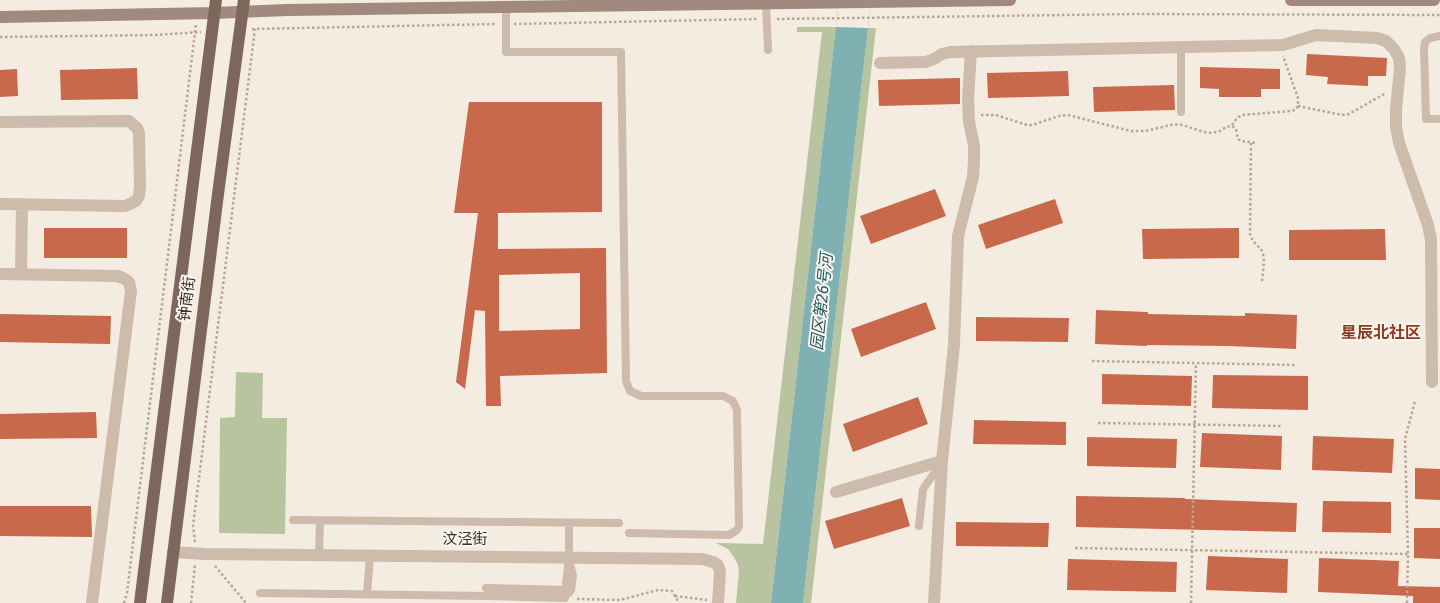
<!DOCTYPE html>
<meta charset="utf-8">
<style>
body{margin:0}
canvas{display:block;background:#f4ebe1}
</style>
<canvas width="1440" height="603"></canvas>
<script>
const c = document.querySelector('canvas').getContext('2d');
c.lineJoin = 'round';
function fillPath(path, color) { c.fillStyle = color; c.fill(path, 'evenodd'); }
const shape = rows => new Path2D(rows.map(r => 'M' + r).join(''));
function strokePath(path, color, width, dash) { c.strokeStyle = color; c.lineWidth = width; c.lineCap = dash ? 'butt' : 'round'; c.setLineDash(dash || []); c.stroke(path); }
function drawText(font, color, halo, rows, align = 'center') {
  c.font = font + ' Roboto,"Noto Sans SC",sans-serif'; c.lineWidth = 4; c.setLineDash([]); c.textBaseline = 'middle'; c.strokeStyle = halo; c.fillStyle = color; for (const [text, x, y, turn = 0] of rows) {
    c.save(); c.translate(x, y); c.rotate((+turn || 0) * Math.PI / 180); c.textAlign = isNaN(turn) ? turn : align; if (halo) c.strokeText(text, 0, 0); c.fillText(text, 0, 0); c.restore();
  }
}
fillPath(shape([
 [797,27,836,27,771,603,736,603,739,573,738,565,734,557,728,549,716,543,763,544,822,32,797,32],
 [868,28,876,28,811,603,803,603],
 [236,372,263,373,262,418,287,418,285,534,219,533,220,418,235,417]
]), '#b8c4a0');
fillPath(shape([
 [839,0,871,0,868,28,803,603,771,603]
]), '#7fb0b2');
fillPath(shape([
 [839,0,871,0,868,28,836,27]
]), '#f4ebe1');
fillPath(shape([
 [1307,54,1387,58,1386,76,1368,76,1368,86,1327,84,1328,77,1306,75],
 [1200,67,1280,69,1280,89,1261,89,1261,97,1219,97,1219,89,1200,88],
 [137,68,138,99,61,100,60,70],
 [17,69,18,96,0,97,0,70],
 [1068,71,1069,96,988,98,987,73],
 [960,78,960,104,879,106,878,80],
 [1174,85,1175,110,1094,112,1093,87],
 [469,102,602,102,602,212,498,213,498,249,606,248,607,373,500,376,501,406,486,406,485,311,475,310,465,389,456,382,478,213,454,213],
 [580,273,580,329,499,331,499,275],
 [935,189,946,216,871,244,860,216],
 [1055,199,1063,223,986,249,978,225],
 [44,228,127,228,127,258,44,258],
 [1239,228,1239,258,1143,259,1142,229],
 [1385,229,1386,260,1289,260,1289,230],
 [926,302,936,329,861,357,851,329],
 [1096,310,1148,312,1148,314,1245,316,1245,313,1297,315,1296,349,1228,346,1147,345,1147,346,1095,344],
 [0,314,111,316,110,344,0,342],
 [976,317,1069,318,1068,342,976,341],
 [1102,374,1192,376,1191,406,1102,404],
 [1213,375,1308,376,1308,410,1212,408],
 [918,397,928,424,853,452,843,424],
 [96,412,97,438,0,439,0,414],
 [974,420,1066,422,1066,445,973,444],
 [1202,433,1282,436,1281,470,1200,467],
 [1313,436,1394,439,1392,473,1312,470],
 [1087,437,1177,439,1176,468,1087,466],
 [1415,468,1440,469,1440,500,1415,499],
 [1076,496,1185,498,1185,499,1297,503,1296,532,1076,527],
 [902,498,910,526,834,549,825,521],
 [1323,501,1391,502,1391,533,1322,532],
 [0,506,91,506,92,537,0,536],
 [956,522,1049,523,1048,547,956,546],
 [1414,528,1440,528,1440,559,1414,558],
 [1208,556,1288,559,1287,593,1206,590],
 [1319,558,1399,561,1398,586,1440,587,1440,603,1413,603,1413,596,1318,592],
 [1068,559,1177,562,1176,592,1067,590]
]), '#c8694b');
strokePath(shape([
 [777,19,1136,14,1440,15],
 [514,24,759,19],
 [252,29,496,24],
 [0,37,155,35,201,32],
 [1298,106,1342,115,1349,114,1386,93],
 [981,115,996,115,1027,125,1032,125,1059,116,1068,115,1131,131,1145,131,1171,125,1179,124,1204,132,1212,133,1220,131,1226,127,1232,126,1236,129,1238,139,1241,141,1257,143],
 [1232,125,1237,118,1242,115,1291,111,1295,110,1298,106,1298,98,1283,56],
 [1251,143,1250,234,1253,241,1261,249,1263,254,1264,261,1262,282],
 [1092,361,1297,365],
 [1098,423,1282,426],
 [195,542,193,526,255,29],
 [1075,548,1408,554],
 [215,566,246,603],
 [675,596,707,600],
 [577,599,620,600,658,590,672,591,679,603],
 [124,603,127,593,196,24],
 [191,603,195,565],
 [1191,603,1196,363],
 [1407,603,1408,554,1405,439,1415,401]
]), '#b9a596', 2.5, [2.5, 2.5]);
strokePath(shape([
 [766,3,768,50],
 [506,7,506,52,621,52,626,381,630,391,641,396,723,396,733,401,737,410,739,526,737,530,729,535,629,533],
 [1440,36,1430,38,1425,42,1424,49,1426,119,1440,119],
 [1181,112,1181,46],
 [293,520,619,523],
 [919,526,923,489,940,465],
 [319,555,320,521],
 [486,588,571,590],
 [260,593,487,596,565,598],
 [569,593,571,590,573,576,569,560],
 [367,594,370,556],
 [565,594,569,557,569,523]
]), '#cdbbac', 8);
strokePath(shape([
 [880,63,926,62,934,59,942,54,950,52,1283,45,1316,35,1377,38,1386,41,1394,49,1399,58,1400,68,1396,109,1396,127,1399,143,1428,225,1431,240,1432,382],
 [0,122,129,121,137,128,139,133,140,187,139,196,136,201,130,204,125,206,0,204],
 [0,274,117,276,123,278,129,282,131,291,92,603],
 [21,274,22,204],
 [836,492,942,461],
 [934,603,942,461,954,345,958,236,973,177,974,160,974,146,969,121,968,99,971,51]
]), '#cdbbac', 12);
strokePath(shape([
 [173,552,206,554,702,559,713,562,718,565,720,572,718,603]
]), '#cdbbac', 12);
strokePath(shape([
 [1291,0,1434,0],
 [0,17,214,13,287,10,1010,0]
]), '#a18a7d', 12);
strokePath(shape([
 [140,603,216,0],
 [167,603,218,194,244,0]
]), '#7d675c', 12);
drawText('15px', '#3b302b', '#fbf5ee', [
 ["钟南街",188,299,-83],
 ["汶泾街",465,540]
]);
drawText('italic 16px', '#1f5a5e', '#fbf5ee', [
 ["园区第26号河",823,302,-84]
]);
drawText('bold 16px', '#8c3b22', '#fbf5ee', [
 ["星辰北社区",1381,334]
]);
</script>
